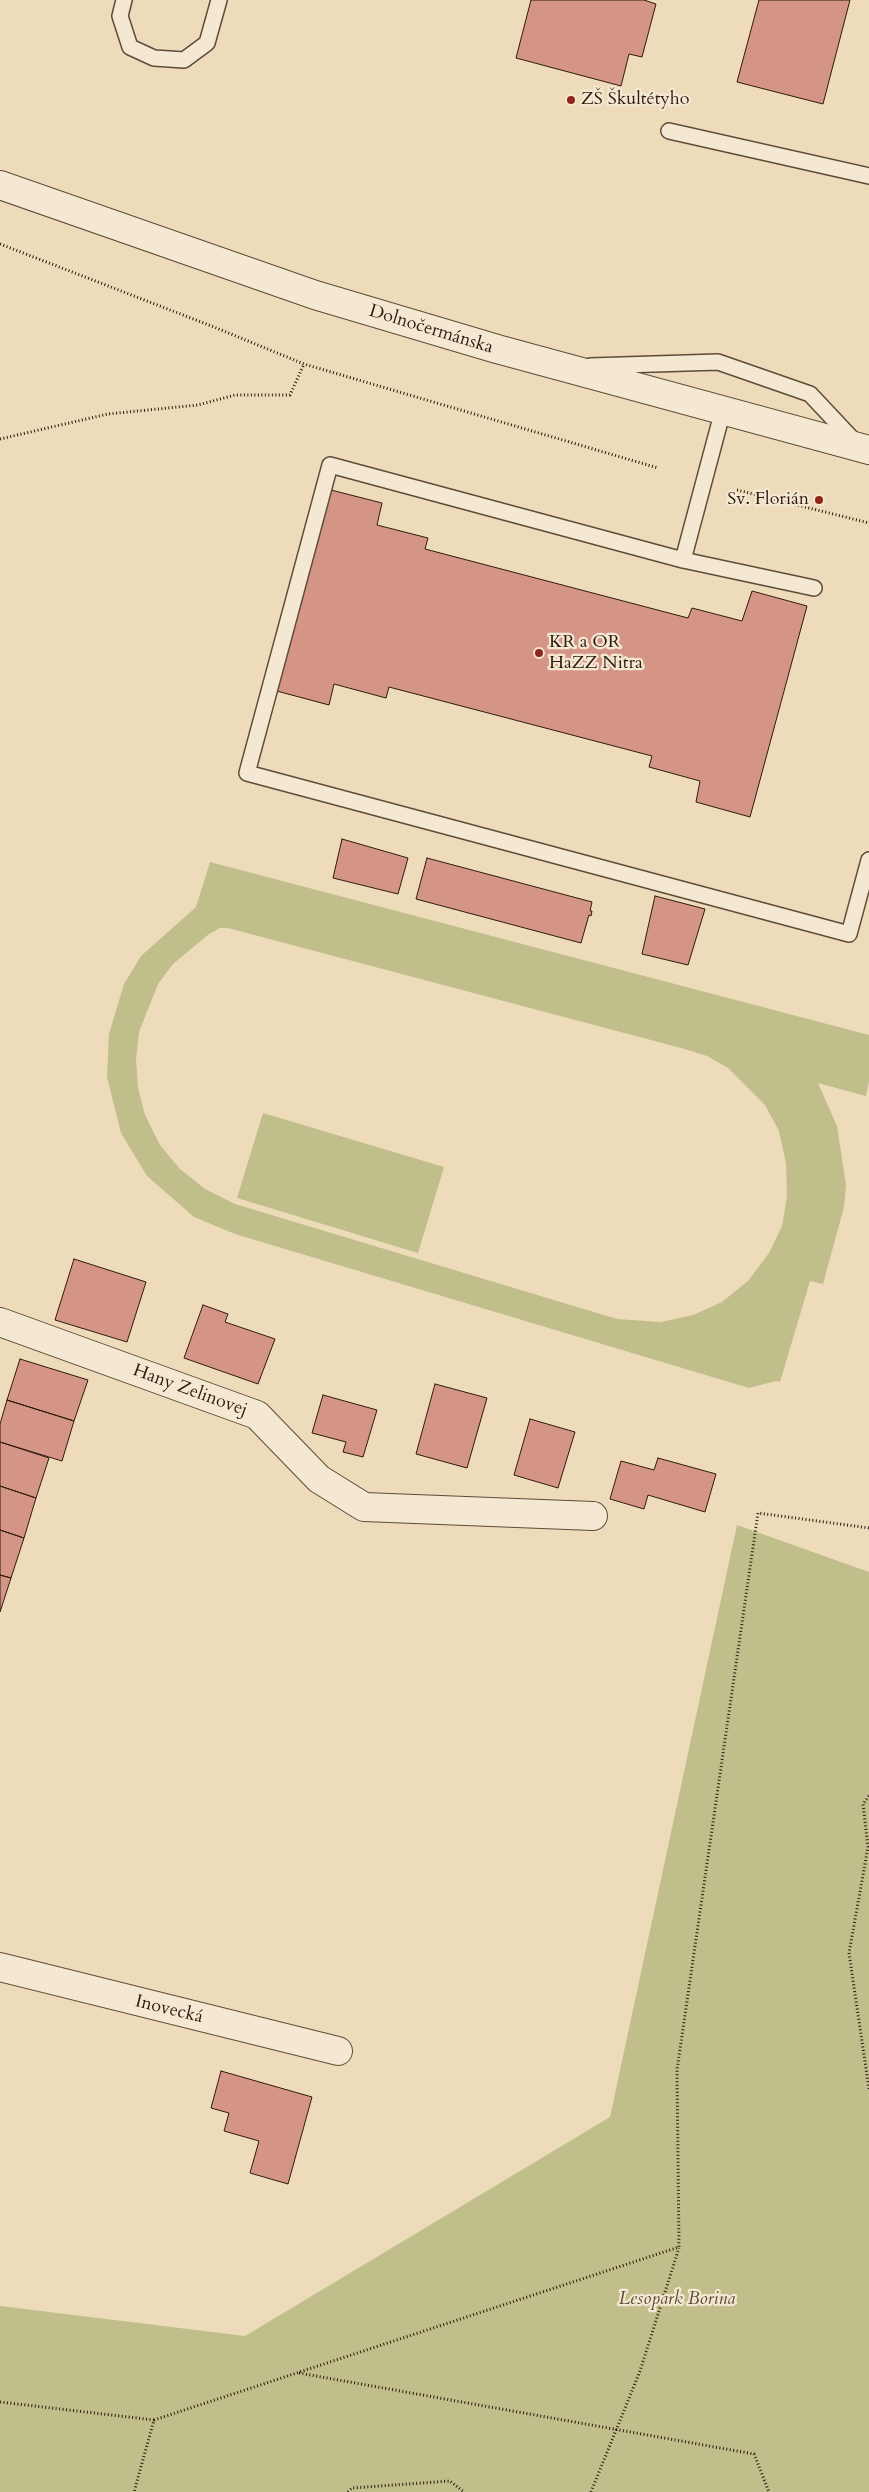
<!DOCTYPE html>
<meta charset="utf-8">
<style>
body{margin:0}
canvas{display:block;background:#eedbba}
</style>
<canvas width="869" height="2492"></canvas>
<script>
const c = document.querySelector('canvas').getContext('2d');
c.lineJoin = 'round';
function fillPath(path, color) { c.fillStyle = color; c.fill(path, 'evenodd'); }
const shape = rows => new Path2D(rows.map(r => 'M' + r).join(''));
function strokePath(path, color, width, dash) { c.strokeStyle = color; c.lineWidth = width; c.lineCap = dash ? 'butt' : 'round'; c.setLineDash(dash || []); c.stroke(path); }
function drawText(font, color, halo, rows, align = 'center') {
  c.font = font + ' Cardo,serif'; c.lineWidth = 4.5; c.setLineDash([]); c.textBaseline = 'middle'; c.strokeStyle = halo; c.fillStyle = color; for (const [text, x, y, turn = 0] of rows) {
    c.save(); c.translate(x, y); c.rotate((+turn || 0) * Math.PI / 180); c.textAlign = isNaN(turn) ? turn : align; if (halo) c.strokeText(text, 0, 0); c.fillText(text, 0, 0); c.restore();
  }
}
fillPath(shape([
 [210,862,869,1035,869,1081,866,1096,818,1083,837,1126,846,1185,844,1207,823,1284,810,1281,780,1382,776,1381,749,1388,235,1234,194,1217,147,1176,121,1133,107,1077,109,1034,124,984,141,956,196,907],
 [220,928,228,928,681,1048,707,1056,728,1068,765,1105,779,1131,786,1163,787,1196,782,1226,769,1253,748,1281,722,1302,693,1315,661,1322,617,1319,235,1204,205,1189,180,1169,160,1145,145,1115,138,1088,136,1059,139,1032,158,984,173,964,209,934],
 [263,1113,444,1167,418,1253,237,1198],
 [737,1525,869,1572,869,2492,0,2492,0,2306,245,2336,610,2117]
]), '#c0be8b');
const building = shape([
 [531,0,644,0,656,4,642,57,629,54,621,86,516,58,531,0],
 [759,0,850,0,823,104,737,82,759,0],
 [327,489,382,503,377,525,428,538,425,549,688,618,692,608,742,621,752,591,807,606,750,817,696,802,700,781,649,767,652,756,389,687,386,698,334,684,329,705,273,690,327,489],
 [342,839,408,858,398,894,333,878,342,839],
 [427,858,592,902,590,911,592,911,591,916,589,915,581,943,416,899,427,858],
 [655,896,705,909,688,965,642,954,655,896],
 [74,1259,146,1282,127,1342,55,1320,74,1259],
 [203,1305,228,1314,225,1322,275,1339,258,1384,184,1358,203,1305],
 [20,1359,88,1380,74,1421,7,1400,20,1359],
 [435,1384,487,1398,467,1468,416,1454,435,1384],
 [323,1395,377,1410,363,1457,343,1452,346,1442,312,1433,323,1395],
 [7,1400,74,1421,62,1461,0,1442,0,1424,7,1400],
 [530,1419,575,1432,558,1488,514,1475,530,1419],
 [0,1442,49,1458,36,1498,0,1486,0,1442],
 [658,1458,716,1474,705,1512,648,1495,644,1509,610,1499,621,1461,654,1470,658,1458],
 [0,1486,36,1498,24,1538,0,1530,0,1486],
 [0,1530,24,1538,11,1578,0,1575,0,1530],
 [0,1575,11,1578,0,1612,0,1575],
 [221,2071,312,2097,288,2184,250,2173,259,2141,224,2131,229,2113,211,2108,221,2071]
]);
fillPath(building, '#d49586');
strokePath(building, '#2e1b0e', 1);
const service = shape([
 [124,0,120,16,130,47,154,58,184,60,207,43,219,0],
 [669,131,869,176],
 [590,366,718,362,810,394,856,443],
 [723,410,683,560,330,465,247,773,849,934,869,860],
 [683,560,814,588]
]);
const minor = shape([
 [0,1322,257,1415,319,1479,364,1507,593,1516],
 [0,1967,338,2051]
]);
const tertiary = shape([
 [0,185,315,295,497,349,869,450]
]);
strokePath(service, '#5e4b39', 18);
strokePath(minor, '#5e4b39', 30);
strokePath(tertiary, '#5e4b39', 30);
strokePath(shape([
 [0,244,214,327,304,364,658,468],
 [0,439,108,414,198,405,235,395,290,395,304,364],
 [737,490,869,523],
 [869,1796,863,1804,868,1847,849,1953,869,2089],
 [299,2373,754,2454,769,2492],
 [0,2402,154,2420,134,2492],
 [154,2420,679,2247,677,2070,758,1513,869,1528],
 [348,2492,352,2488,450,2481,464,2492],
 [591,2492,640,2371,679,2248]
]), '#2e1b0e', 3, [1, 2.5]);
strokePath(service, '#f4e8d2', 15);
strokePath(minor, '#f4e8d2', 28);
strokePath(tertiary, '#f4e8d2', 28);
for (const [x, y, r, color] of [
 [571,100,5,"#8f2418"],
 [819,500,5,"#8f2418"],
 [539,653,5,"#8f2418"]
]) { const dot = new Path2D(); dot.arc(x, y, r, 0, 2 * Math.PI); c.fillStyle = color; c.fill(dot); strokePath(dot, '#f4e8d2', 2); }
drawText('18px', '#2e1b0e', '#f4e8d2', [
 ["ZŠ Škultétyho",581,100],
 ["Sv. Florián",809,500,"right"],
 ["KR a OR",549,643],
 ["HaZZ Nitra",549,664]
], 'left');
drawText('18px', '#2e1b0e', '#f4e8d2', [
 ["Dolnočermánska",431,330,17],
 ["Hany Zelinovej",190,1391,20],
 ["Inovecká",169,2010,14]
]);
drawText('italic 18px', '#5a4c34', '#f4e8d2', [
 ["Lesopark Borina",677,2300]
]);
</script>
